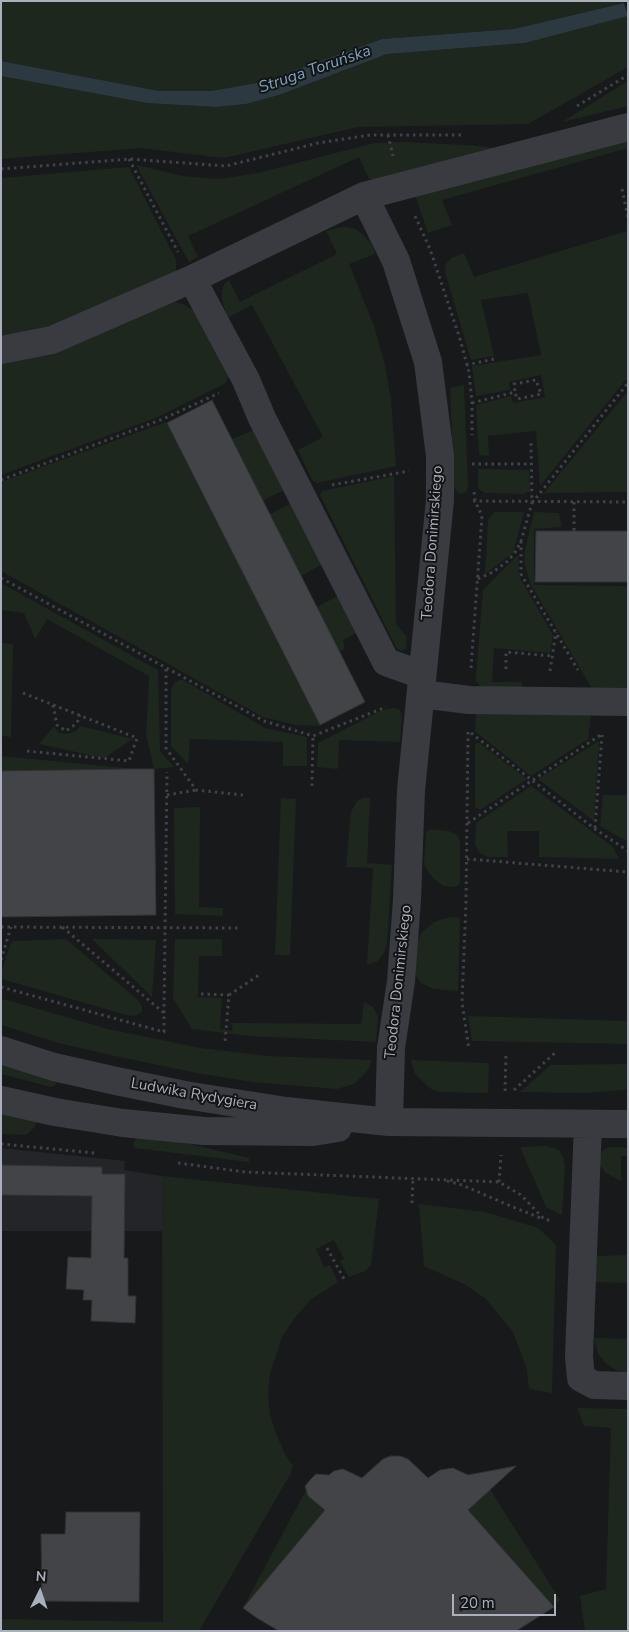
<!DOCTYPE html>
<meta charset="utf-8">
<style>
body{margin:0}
#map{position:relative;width:629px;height:1632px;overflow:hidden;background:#18191b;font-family:"Nunito Sans",sans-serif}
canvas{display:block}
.frame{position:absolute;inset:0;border:2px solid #aab1bc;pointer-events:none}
.north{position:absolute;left:15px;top:1567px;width:50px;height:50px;-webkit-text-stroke:4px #131416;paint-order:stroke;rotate:4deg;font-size:14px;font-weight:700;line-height:20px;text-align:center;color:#aab1bc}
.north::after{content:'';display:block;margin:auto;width:18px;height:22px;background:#aab1bc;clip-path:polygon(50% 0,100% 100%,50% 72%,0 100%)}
.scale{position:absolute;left:452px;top:1594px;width:104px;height:22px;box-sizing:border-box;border:2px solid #aab1bc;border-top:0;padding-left:6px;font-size:15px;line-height:18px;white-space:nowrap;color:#aab1bc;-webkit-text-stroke:4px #131416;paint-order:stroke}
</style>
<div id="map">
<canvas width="629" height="1632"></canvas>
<div class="frame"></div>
<div class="north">N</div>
<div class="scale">20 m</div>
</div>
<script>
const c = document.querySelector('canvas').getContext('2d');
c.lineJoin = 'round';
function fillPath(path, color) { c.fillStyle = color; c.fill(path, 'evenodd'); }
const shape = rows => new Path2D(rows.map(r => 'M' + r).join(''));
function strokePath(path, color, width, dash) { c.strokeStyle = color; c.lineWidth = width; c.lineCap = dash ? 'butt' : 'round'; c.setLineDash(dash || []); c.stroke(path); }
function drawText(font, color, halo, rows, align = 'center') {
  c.font = font + ' "Nunito Sans",sans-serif'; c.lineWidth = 4; c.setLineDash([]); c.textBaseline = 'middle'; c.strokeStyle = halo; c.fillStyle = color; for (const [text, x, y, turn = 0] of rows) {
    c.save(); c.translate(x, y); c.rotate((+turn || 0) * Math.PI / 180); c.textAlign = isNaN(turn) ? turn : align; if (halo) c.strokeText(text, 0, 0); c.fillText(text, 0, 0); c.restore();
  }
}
fillPath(shape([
 [1,1148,125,1161,124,1170,162,1176,162,1231,1,1231]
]), '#242528');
fillPath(shape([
 [1,1,624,1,624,3,514,29,382,39,262,82,211,91,186,92,159,91,1,61],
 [628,16,628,67,528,124,358,127,224,158,140,148,1,159,1,76,147,103,214,107,246,104,279,95,387,54,525,43],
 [628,81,628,106,562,122],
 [628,133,628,148,442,200,452,225,428,233,415,195],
 [404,142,467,145,495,148,409,180,369,179,359,157,188,236,198,257,189,262,136,165,183,176,219,179,258,173,374,143],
 [129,167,176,260,176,272,32,335,1,336,1,178],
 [346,227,355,229,363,234,373,246,375,254,349,264,375,329,385,365,391,399,396,466,317,483,312,480,298,450,323,437,252,305,227,318,222,300,222,291,224,284,229,280,240,302,337,254,326,231,337,228],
 [627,231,628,377,540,486,536,431,488,436,489,456,479,455,476,405,511,396,513,403,545,397,541,375,509,382,510,390,476,396,472,366,541,355,528,293,481,300,494,356,471,360,445,272,446,264,451,258,464,253,474,277],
 [175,302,183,304,196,312,229,376,226,383,158,417,1,475,1,359,167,303],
 [464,385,468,486,467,492,461,494,456,491,454,486,450,388],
 [628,391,628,492,544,493],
 [166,422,320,726,296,725,263,717,1,571,1,482],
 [254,430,287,489,263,500,232,439],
 [478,469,529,470,530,491,524,494,485,493,479,489,478,485],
 [394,476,396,624,407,637,406,648,402,651,397,649,320,495,322,491],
 [294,502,326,562,301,576,270,514],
 [495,512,524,512,513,553,485,574,488,522,489,518],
 [534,512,559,513,562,527,534,529,534,585,628,586,628,692,594,692,530,583,524,561,525,550],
 [518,555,519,576,553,635,550,653,494,648,492,682,522,682,522,691,481,687,476,681,476,676,483,590],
 [1,583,158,670,160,751,174,767,154,769,146,735,149,676,47,619,35,639,24,613,1,610],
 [340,595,360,631,343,640,345,649,339,651,317,607],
 [1,643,13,644,11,737,2,736],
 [179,680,183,680,265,728,307,737,307,766,283,766,283,742,190,739,188,764,171,746,171,689,175,682],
 [393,708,399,709,402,715,400,742,339,740,338,769,317,767,318,743,382,710],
 [476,712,591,715,588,739,531,776,475,731],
 [54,726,59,733,68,734,76,731,80,726,133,739,104,758,39,744],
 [599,741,594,821,538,779],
 [476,743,479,743,527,779,480,810,475,807,475,744],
 [1,756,136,769,2,771],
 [531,786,613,847,619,859,539,857,539,831,507,831,508,857,488,857,480,853,475,845,476,823],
 [603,795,628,795,628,842,600,826],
 [281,798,296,799,290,955,275,955],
 [363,798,370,798,367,863,392,865,387,944,384,952,378,961,367,965,373,868,346,867,351,812,357,801],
 [200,807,199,907,223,908,223,916,175,914,174,808],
 [431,829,449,831,457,835,460,841,460,883,456,887,444,886,435,880,428,872,424,864,426,832],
 [453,917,460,918,458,991,434,989,421,983,417,977,415,971,417,944,421,933,433,923,442,919],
 [66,939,139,1001,142,1007,142,1012,137,1015,130,1016,2,979,1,973,10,945,13,941],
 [92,939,156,940,152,997],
 [175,939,222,939,222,956,199,956,198,997,222,998,220,1029,233,1031,231,1023,361,1024,364,1002,373,1007,378,1016,376,1042,249,1036,192,1029,173,998],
 [1,999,7,1000,108,1029,200,1048,267,1056,372,1060,368,1070,354,1084,337,1089,253,1082,202,1074,115,1056,59,1043,1,1025],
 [468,1016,628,1021,628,1044,472,1041],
 [411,1060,489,1063,488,1093,440,1092,431,1089,415,1074],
 [1,1064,52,1079,56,1082,56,1085,51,1087,1,1074],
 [628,1064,628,1088,624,1090,587,1093,520,1092,551,1065],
 [1,1112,37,1121,34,1128,26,1135,1,1134],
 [141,1137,185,1143,249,1158,249,1162,135,1148,133,1144,136,1138],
 [547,1146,559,1150,563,1157,565,1165,562,1215,546,1207,520,1147],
 [613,1147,628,1148,628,1156,621,1156,621,1181,606,1173,599,1164,599,1159,602,1151,606,1148],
 [162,1176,379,1199,371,1265,365,1271,349,1277,340,1261,344,1259,334,1240,316,1249,324,1267,330,1265,338,1282,310,1300,294,1319,282,1337,270,1374,268,1393,270,1415,276,1434,286,1456,293,1466,291,1473,199,1631,1,1631,1,1619,163,1622],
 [419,1204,485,1212,538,1228,556,1245,552,1393,529,1389,527,1369,513,1332,486,1299,466,1285,424,1266],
 [628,1255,628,1283,594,1282,595,1256],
 [594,1338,628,1339,628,1373,618,1371,605,1363,598,1353],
 [577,1408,628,1409,628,1631,585,1631,580,1596,606,1589,611,1428,584,1426],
 [486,1483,560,1600,554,1607,468,1510],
 [306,1490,308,1496,325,1510,243,1608]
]), '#1e271e');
fillPath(shape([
 [624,3,628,16,525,43,387,54,279,95,246,104,215,107,147,103,1,76,1,61,159,91,211,91,262,82,382,39,514,29]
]), '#2d3940');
const building = shape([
 [212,400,365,702,320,725,167,423,212,400],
 [536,531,628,531,628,582,535,582,536,531],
 [136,769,154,769,156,915,1,917,1,771,136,769],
 [1,1165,102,1167,102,1174,125,1174,124,1258,128,1258,128,1296,136,1296,135,1323,91,1321,92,1300,83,1300,84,1290,66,1289,68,1257,91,1258,92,1196,1,1195,1,1165],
 [391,1456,400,1456,408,1459,428,1478,440,1470,453,1468,468,1475,516,1466,468,1510,554,1607,516,1631,279,1631,257,1618,243,1608,325,1510,308,1496,305,1486,311,1479,316,1474,329,1475,334,1471,343,1469,362,1478,383,1459,391,1456],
 [66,1512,140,1512,139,1602,42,1601,41,1534,65,1534,66,1512]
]);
fillPath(building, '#424448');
strokePath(building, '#323337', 1);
strokePath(shape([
 [577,106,628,75],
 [388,135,393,156],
 [129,159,178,252],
 [1,169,129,159,226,166,318,143,370,135,463,135],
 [622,189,628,217],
 [415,216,430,249,460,339,469,372,472,403,472,435],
 [466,365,494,359],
 [472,403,515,392,514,384,536,380,541,394,517,399,515,392],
 [472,464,531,464],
 [1,480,163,419,219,393],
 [332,485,409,471],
 [473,501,628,502],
 [574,502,574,531],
 [532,503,628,383],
 [521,541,521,574,578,670],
 [1,578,264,721,313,736,386,707],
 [478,579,493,572,508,561,516,551,521,541,532,503,531,440],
 [471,668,482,516,475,501,474,491],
 [166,669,166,748,196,790,243,795],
 [506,669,506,652,552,656],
 [550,671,556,632],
 [23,693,137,738,129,761,27,751],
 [53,705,57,725,66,731,77,723,80,715],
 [468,732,466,902,462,1002,469,1050],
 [471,733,595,829,628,851],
 [312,786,313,736],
 [167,795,196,790],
 [468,823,602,734],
 [595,828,602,735],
 [467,859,628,872],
 [1,927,239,928],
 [1,960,11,927],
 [1,987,164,1032,164,1013,61,926],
 [201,994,229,995,225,1042],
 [229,995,259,975],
 [164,1013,167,772],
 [514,1090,556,1052],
 [505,1091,506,1052],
 [1,1144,95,1153],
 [178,1163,245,1172,499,1182,521,1195,544,1219,552,1221],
 [447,1181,462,1185,513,1207,543,1219],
 [499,1182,501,1155],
 [412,1203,413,1178],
 [327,1248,344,1279]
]), '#3f4247', 3, [2.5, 4]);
strokePath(shape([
 [364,196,396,261,428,362,440,456,440,500,411,790,407,900,401,981,391,1048,389,1122],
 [1,350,52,340,192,279],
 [422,675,386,662,262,418,246,380,192,279,364,196,628,127],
 [421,694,469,700,628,702],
 [1,1050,54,1067,116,1081,185,1095,286,1111,389,1122,628,1124],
 [1,1100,55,1112,123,1123,204,1131,313,1132,338,1128],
 [588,1124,579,1356,581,1378,594,1385,628,1386]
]), '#393b40', 28);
drawText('15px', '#aab1bc', '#131416', [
 ["Teodora Donimirskiego",433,543,-86],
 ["Teodora Donimirskiego",399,982,-84],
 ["Ludwika Rydygiera",194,1095,10]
]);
drawText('italic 16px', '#7fa2b9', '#131416', [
 ["Struga Toruńska",315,70,-19]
]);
</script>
